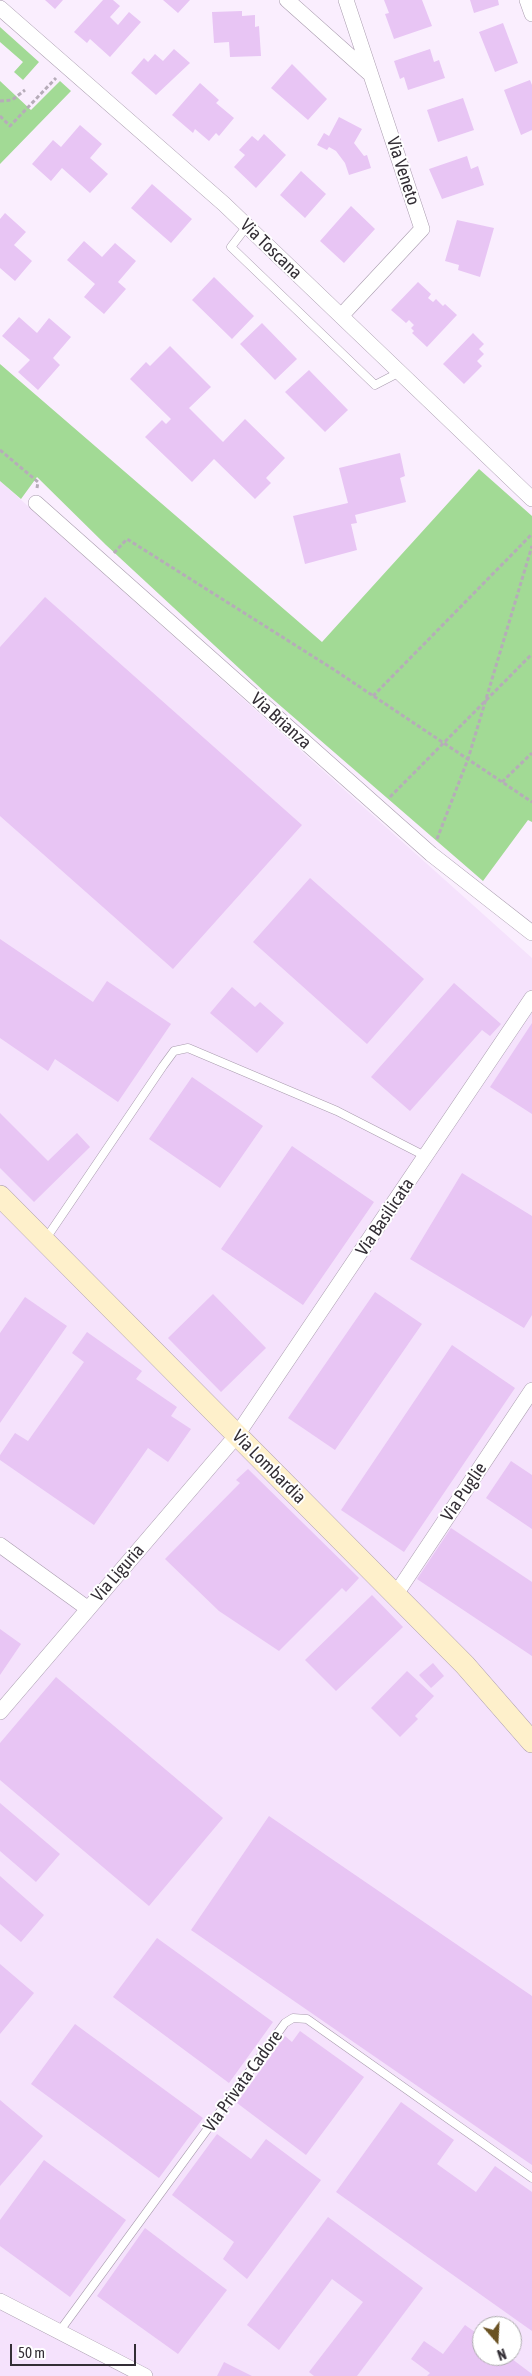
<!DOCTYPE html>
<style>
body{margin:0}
#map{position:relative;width:532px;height:2376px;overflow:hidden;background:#faeefe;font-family:"Asap Condensed",sans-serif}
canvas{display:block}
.north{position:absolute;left:472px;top:2316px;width:50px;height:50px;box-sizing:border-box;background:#fff;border:1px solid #adabae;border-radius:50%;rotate:161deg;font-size:14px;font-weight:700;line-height:20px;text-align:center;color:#332e35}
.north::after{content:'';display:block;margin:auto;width:18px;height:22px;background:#6a5222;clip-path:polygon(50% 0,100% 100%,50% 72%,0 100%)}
.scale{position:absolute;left:10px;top:2344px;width:126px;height:22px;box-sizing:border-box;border:2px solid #332e35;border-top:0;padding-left:6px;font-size:15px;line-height:18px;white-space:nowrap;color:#332e35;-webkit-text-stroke:4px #fff;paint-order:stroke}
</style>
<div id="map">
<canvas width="532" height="2376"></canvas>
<div class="north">N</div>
<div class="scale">50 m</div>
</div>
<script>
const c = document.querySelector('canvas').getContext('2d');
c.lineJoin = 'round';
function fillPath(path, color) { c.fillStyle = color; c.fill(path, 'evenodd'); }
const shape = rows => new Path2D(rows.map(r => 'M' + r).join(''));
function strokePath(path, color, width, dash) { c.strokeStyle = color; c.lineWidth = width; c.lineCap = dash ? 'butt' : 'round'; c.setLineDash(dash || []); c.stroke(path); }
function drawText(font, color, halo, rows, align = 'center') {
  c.font = font + ' "Asap Condensed",sans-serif'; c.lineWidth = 4; c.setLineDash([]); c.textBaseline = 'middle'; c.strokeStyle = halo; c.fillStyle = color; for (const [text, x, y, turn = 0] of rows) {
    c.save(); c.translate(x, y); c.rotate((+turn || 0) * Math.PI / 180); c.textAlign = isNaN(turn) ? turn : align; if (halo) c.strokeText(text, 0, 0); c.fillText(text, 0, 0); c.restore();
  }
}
fillPath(shape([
 [0,481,532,958,532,2376,0,2376],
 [482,2326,512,2326,512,2356,482,2356]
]), '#f5e2fc');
fillPath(shape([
 [0,27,39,62,23,80,14,72,23,62,0,42],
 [0,81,31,110,60,81,71,91,0,164],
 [0,364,322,642,479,469,532,516,532,822,528,820,483,881,268,695,106,545,37,477,21,499,0,481]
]), '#a2da95');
fillPath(shape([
 [45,0,63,0,55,9],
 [103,0,113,0,120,6,110,17,118,25,129,12,141,22,110,57,90,39,87,43,74,32],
 [163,0,190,0,178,13],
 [384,0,422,0,432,26,394,39,385,14,389,13],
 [470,0,498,0,499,5,474,13],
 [242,11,242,16,255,15,255,27,259,26,261,56,230,57,229,42,214,43,212,12],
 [503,23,518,63,495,72,479,32],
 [174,49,190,63,156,95,131,73,144,58,148,62,155,54,163,61],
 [430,49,434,62,439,60,445,78,408,90,404,77,400,79,394,61],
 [292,64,327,99,308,120,271,88],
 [530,80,532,85,532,130,521,135,504,90],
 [200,83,219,100,216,103,234,118,219,136,216,133,209,141,195,129,193,133,172,115],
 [463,98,474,130,438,142,427,110],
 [339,117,362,129,354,143,364,156,367,155,371,168,349,175,345,163,336,151,329,147,327,150,317,145,324,133,329,136],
 [80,125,102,144,90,158,108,174,90,193,62,168,51,181,32,164,53,140,61,147],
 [264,134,286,155,256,188,234,167,245,155,239,150,252,136,258,141],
 [467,156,471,169,478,166,484,185,442,199,429,169],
 [301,171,326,194,305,218,280,195],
 [152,184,192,219,171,243,131,208],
 [351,206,375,229,344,263,320,241],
 [5,213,26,232,14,245,32,261,15,281,0,268,0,219],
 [457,220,494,228,480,277,458,270,459,265,445,261],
 [84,241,102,257,115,243,136,261,118,282,126,289,104,314,84,297,95,284,67,260],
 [214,277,254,316,232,339,192,300],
 [418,282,431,294,428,298,433,302,436,299,443,306,445,304,457,315,427,347,412,333,414,331,411,328,414,325,409,320,406,323,391,310],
 [19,317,37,333,49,318,71,337,53,358,60,365,38,390,18,372,30,360,2,336],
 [262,323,297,359,275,380,240,344],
 [473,333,484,344,479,349,484,354,477,361,482,366,464,384,443,364],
 [170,346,211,387,189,408,223,442,245,419,285,458,266,478,271,483,255,499,214,459,192,482,145,437,162,420,166,424,171,419,130,379,146,362,150,366],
 [309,370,348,410,325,432,285,392],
 [400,453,405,476,400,478,406,502,355,515,357,523,351,524,357,550,305,564,293,516,348,503,339,468],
 [45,597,302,825,173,969,0,816,0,647],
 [310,878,424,979,367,1044,253,942],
 [0,939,93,1002,107,981,171,1024,118,1102,55,1059,48,1071,0,1038],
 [454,983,501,1024,490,1036,482,1030,410,1111,371,1077],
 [232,987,255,1007,260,1002,284,1023,257,1053,210,1013],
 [532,1023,532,1114,490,1087],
 [192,1077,263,1126,220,1188,149,1139],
 [0,1113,48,1161,77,1133,90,1147,34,1202,0,1168],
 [292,1146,374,1202,303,1305,221,1249],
 [462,1173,532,1216,532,1315,524,1328,410,1259],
 [375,1292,422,1324,335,1450,288,1418],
 [213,1294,266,1348,221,1392,168,1338],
 [25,1297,67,1326,0,1423,0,1333],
 [87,1332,142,1371,136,1379,177,1407,171,1416,191,1429,168,1462,148,1448,94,1525,0,1460,0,1455,15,1433,28,1441,84,1362,72,1353],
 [452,1345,515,1388,404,1552,341,1510],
 [511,1461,532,1475,532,1529,486,1498],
 [248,1469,359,1578,346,1592,342,1588,279,1651,219,1611,165,1559,240,1483,236,1480],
 [451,1528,532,1582,532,1656,417,1579],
 [372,1595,403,1627,336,1691,305,1660],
 [0,1629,21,1644,0,1675],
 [433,1663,444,1676,431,1688,419,1675],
 [407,1671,434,1696,415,1716,418,1719,400,1737,371,1708],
 [56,1677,223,1818,149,1906,0,1780,0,1743],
 [0,1803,60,1854,36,1882,0,1851],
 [269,1816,532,1996,532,2165,191,1930],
 [0,1876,44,1915,21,1942,0,1924],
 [157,1938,273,2022,229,2083,113,1997],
 [0,1964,34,1993,0,2034],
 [75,2024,203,2118,159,2178,31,2084],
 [300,2031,364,2077,306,2155,237,2103,285,2036,292,2042],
 [0,2100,43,2136,0,2186],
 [401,2102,454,2140,437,2164,476,2192,495,2166,532,2192,532,2331,336,2192],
 [217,2134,251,2159,266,2139,321,2180,247,2279,223,2259,234,2242,172,2195],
 [44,2160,126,2220,70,2297,0,2246,0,2220],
 [328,2217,423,2288,357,2376,314,2376,309,2372,363,2302,332,2279,279,2350,247,2325],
 [145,2228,227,2290,178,2354,97,2296],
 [465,2325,482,2337,482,2356,508,2356,532,2374,532,2376,427,2376,430,2373,411,2359,424,2341,443,2354],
 [224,2362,252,2376,217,2376]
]), '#e8c5f4');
const lane = shape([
 [247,226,231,247,375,385,400,372],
 [45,1240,163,1066,174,1051,188,1048,337,1111,427,1157],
 [59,2332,285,2023,293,2018,307,2019,532,2178]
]);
const street = shape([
 [287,0,370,74],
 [527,0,532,14],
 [0,8,224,204,532,499],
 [341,316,422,229,346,0],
 [36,503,431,854,532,933],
 [0,1545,87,1608],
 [396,1594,532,1390],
 [0,1712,237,1435,532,998],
 [0,2301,145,2376]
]);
const secondary = shape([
 [0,1196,465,1665,532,1742]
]);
strokePath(lane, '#a99cae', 9);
strokePath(street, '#a99cae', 16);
strokePath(secondary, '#a99cae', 22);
strokePath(shape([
 [0,101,12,100,25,90],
 [0,116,10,126,56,78],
 [0,450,38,482,37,488],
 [114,553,127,539,333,669,532,802],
 [373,696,532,534],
 [502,782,532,753],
 [390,797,532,654],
 [437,839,468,759,532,546]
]), '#b6acb9', 3, [4, 2.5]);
strokePath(lane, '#fff', 8);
strokePath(street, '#fff', 15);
strokePath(secondary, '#fef0cb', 21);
drawText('18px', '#332e35', '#fff', [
 ["Via Veneto",403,171,72],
 ["Via Toscana",271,249,44],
 ["Via Brianza",281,721,42],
 ["Via Basilicata",385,1217,-56],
 ["Via Lombardia",269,1467,45],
 ["Via Puglie",464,1492,-56],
 ["Via Liguria",118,1573,-49],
 ["Via Privata Cadore",243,2081,-54]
]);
</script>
